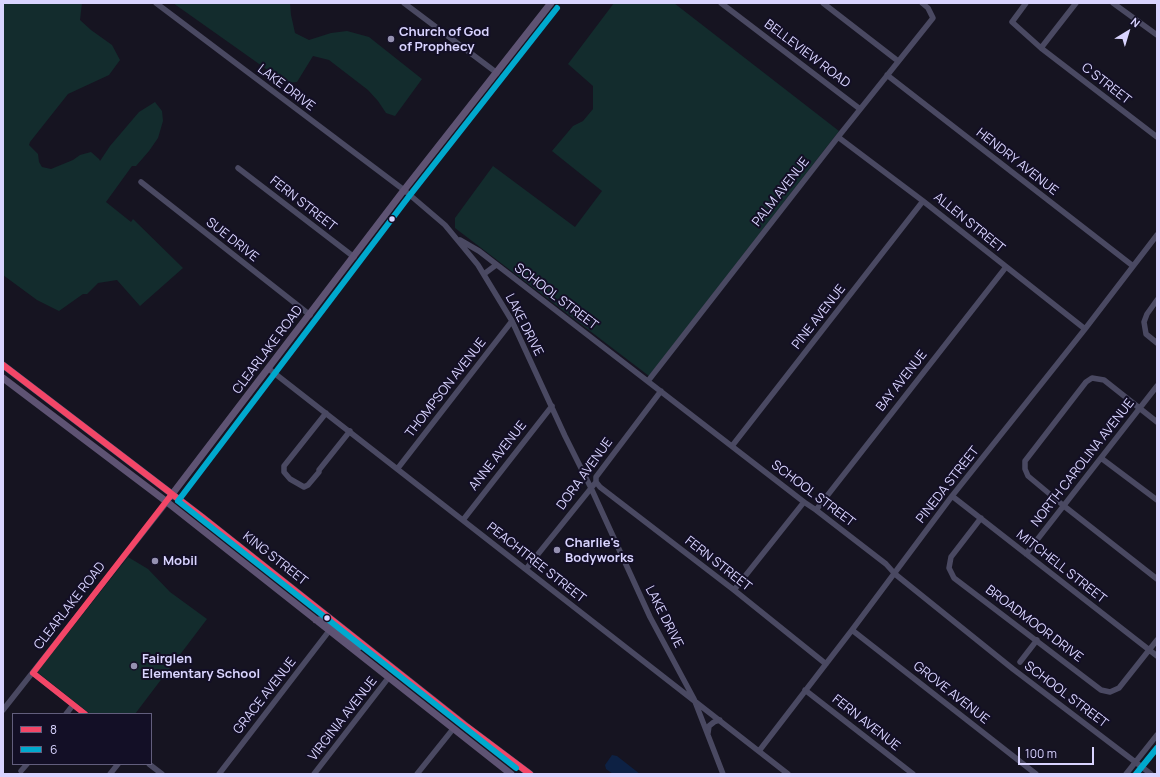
<!DOCTYPE html>
<style>
body{margin:0}
#map{position:relative;width:1160px;height:777px;overflow:hidden;background:#161421;font-family:Manrope,sans-serif}
canvas{display:block}
.frame{position:absolute;inset:0;border:4px solid #d9d4ff;pointer-events:none}
.legend{position:absolute;left:12px;top:713px;width:140px;height:52px;box-sizing:border-box;background:#130f26;border:1px solid #625e7d;margin:0;padding:5px 7px;list-style:none;font-size:12px;color:#d9d4ff}
.legend li{display:flex;align-items:center;gap:8px;height:20px}
.legend b{width:20px;border:1px solid #625e7d}
.north{position:absolute;left:1108px;top:12px;width:40px;height:40px;-webkit-text-stroke:3px #130f26;paint-order:stroke;rotate:38deg;font-size:11px;font-weight:700;line-height:16px;text-align:center;color:#d9d4ff}
.north::after{content:'';display:block;margin:auto;width:14px;height:18px;background:#d9d4ff;clip-path:polygon(50% 0,100% 100%,50% 72%,0 100%)}
.scale{position:absolute;left:1018px;top:747px;width:76px;height:18px;box-sizing:border-box;border:2px solid #d9d4ff;border-top:0;padding-left:5px;font-size:12px;line-height:14px;white-space:nowrap;color:#d9d4ff;-webkit-text-stroke:3px #130f26;paint-order:stroke}
</style>
<div id="map">
<canvas width="1160" height="777"></canvas>
<div class="frame"></div>
<ul class="legend">
<li><b style="height:5px;background:#f34667"></b>8</li>
<li><b style="height:5px;background:#00a9ce"></b>6</li>
</ul>
<div class="north">N</div>
<div class="scale">100 m</div>
</div>
<script>
const c = document.querySelector('canvas').getContext('2d');
c.lineJoin = 'round';
function fillPath(path, color) { c.fillStyle = color; c.fill(path, 'evenodd'); }
const shape = rows => new Path2D(rows.map(r => 'M' + r).join(''));
function strokePath(path, color, width, dash) { c.strokeStyle = color; c.lineWidth = width; c.lineCap = dash ? 'butt' : 'round'; c.setLineDash(dash || []); c.stroke(path); }
function drawText(font, color, halo, rows, align = 'center') {
  c.font = font + ' Manrope,sans-serif'; c.lineWidth = 4; c.setLineDash([]); c.textBaseline = 'middle'; c.strokeStyle = halo; c.fillStyle = color; for (const [text, x, y, turn = 0] of rows) {
    c.save(); c.translate(x, y); c.rotate((+turn || 0) * Math.PI / 180); c.textAlign = isNaN(turn) ? turn : align; if (halo) c.strokeText(text, 0, 0); c.fillText(text, 0, 0); c.restore();
  }
}
fillPath(shape([
 [3,3,82,3,80,20,91,30,112,45,120,60,109,75,68,94,30,142,29,145,38,154,39,162,42,167,51,169,73,160,80,155,91,152,99,159,100,161,110,146,139,112,155,102,162,111,163,121,158,138,149,151,136,166,132,166,106,202,131,222,133,219,183,268,140,306,117,280,98,283,87,294,83,294,59,311,37,300,3,275],
 [173,3,290,3,291,15,295,33,309,40,331,33,347,31,369,37,422,79,395,116,386,113,378,101,368,90,329,60,313,56,297,82,286,83],
 [614,3,674,3,839,131,649,376,455,228,455,218,493,166,575,227,602,191,552,151,573,126,583,121,593,109,593,86,568,64],
 [128,557,148,569,170,592,207,619,135,714,90,714,37,672]
]), '#132c2d');
fillPath(shape([
 [612,755,617,756,640,774,613,774,606,769,605,765]
]), '#0d2144');
strokePath(shape([
 [156,3,404,190,445,225,478,265,512,321,565,436,591,488,650,617,694,699,723,774],
 [404,3,497,73],
 [721,3,860,109],
 [823,3,898,61],
 [1026,3,1012,22,1041,48,1157,137],
 [1113,3,1157,35],
 [1041,48,1076,3],
 [887,75,1133,266],
 [838,137,923,201,1085,329],
 [238,168,354,257],
 [141,182,310,315],
 [460,240,479,251,804,502,816,510,886,564,895,574,1013,669,1151,774],
 [484,274,496,265],
 [1157,300,1147,314,1144,322,1146,334,1157,343],
 [269,369,788,774],
 [648,381,838,137,933,18,928,8,922,3],
 [326,413,284,466,284,472,290,479,304,487,308,485,319,472,319,470,350,431],
 [1157,422,1104,380,1092,378,1086,382,1025,461,1025,469,1028,476,1064,506,1157,579],
 [732,446,923,201],
 [1101,458,1157,500],
 [398,468,512,321],
 [596,482,600,487,734,590,826,664],
 [952,496,1157,656],
 [816,510,1006,267],
 [981,518,951,557,949,568,954,578,1101,690,1110,692,1119,688,1157,640],
 [463,520,552,406],
 [1026,554,1157,386],
 [526,569,596,482,596,477,661,391],
 [734,590,804,502],
 [852,630,1036,774],
 [1020,662,1037,640],
 [33,673,85,714],
 [805,690,913,774],
 [3,710,167,502],
 [66,714,73,705],
 [708,733,709,726,714,722,720,720],
 [759,751,852,630,952,496,1085,329,1157,235],
 [149,764,162,774],
 [21,771,27,764],
 [110,774,118,764],
 [219,774,329,631],
 [314,774,389,677],
 [417,774,453,729],
 [1126,774,1157,735]
]), '#4a4962', 5.5);
strokePath(shape([
 [3,365,202,517,466,726,530,774],
 [3,378,167,502,511,774],
 [170,497,404,190,551,3],
 [316,620,323,620,359,647]
]), '#5e5373', 7);
strokePath(shape([
 [3,365,202,517,466,726,530,774],
 [85,714,33,673,172,494]
]), '#f34667', 6);
strokePath(shape([
 [516,768,178,501,410,195,557,8],
 [1136,774,1157,748]
]), '#00a9ce', 6);
for (const [x, y, r, color] of [
 [391,39,4,"#9591b1"],
 [392,219,3.5,"#d9d4ff"],
 [557,550,4,"#9591b1"],
 [155,561,4,"#9591b1"],
 [327,618,3.5,"#d9d4ff"],
 [134,666,4,"#9591b1"]
]) { const dot = new Path2D(); dot.arc(x, y, r, 0, 2 * Math.PI); c.fillStyle = color; c.fill(dot); strokePath(dot, '#130f26', 1.5); }
drawText('bold 13px', '#d9d4ff', '#130f26', [
 ["Church of God",399,32],
 ["of Prophecy",399,47],
 ["Charlie's",565,543],
 ["Bodyworks",565,558],
 ["Mobil",163,561],
 ["Fairglen",142,659],
 ["Elementary School",142,674]
], 'left');
drawText('13px', '#d9d4ff', '#130f26', [
 ["BELLEVIEW ROAD",807,54,37],
 ["C STREET",1106,84,38],
 ["LAKE DRIVE",286,88,37],
 ["HENDRY AVENUE",1017,162,38],
 ["PALM AVENUE",781,192,-52],
 ["FERN STREET",303,204,38],
 ["ALLEN STREET",969,223,39],
 ["SUE DRIVE",232,240,38],
 ["SCHOOL STREET",556,297,37],
 ["PINE AVENUE",819,317,-52],
 ["LAKE DRIVE",524,325,63],
 ["CLEARLAKE ROAD",268,350,-53],
 ["BAY AVENUE",902,381,-52],
 ["THOMPSON AVENUE",446,388,-52],
 ["ANNE AVENUE",498,456,-52],
 ["NORTH CAROLINA AVENUE",1083,463,-52],
 ["DORA AVENUE",585,474,-54],
 ["PINEDA STREET",948,485,-52],
 ["SCHOOL STREET",813,494,37],
 ["KING STREET",275,559,38],
 ["PEACHTREE STREET",536,563,38],
 ["FERN STREET",718,564,38],
 ["MITCHELL STREET",1061,567,38],
 ["CLEARLAKE ROAD",70,606,-52],
 ["LAKE DRIVE",664,617,63],
 ["BROADMOOR DRIVE",1034,624,37],
 ["GROVE AVENUE",951,693,38],
 ["SCHOOL STREET",1066,695,37],
 ["GRACE AVENUE",265,696,-52],
 ["VIRGINIA AVENUE",343,719,-52],
 ["FERN AVENUE",866,723,38]
]);
</script>
